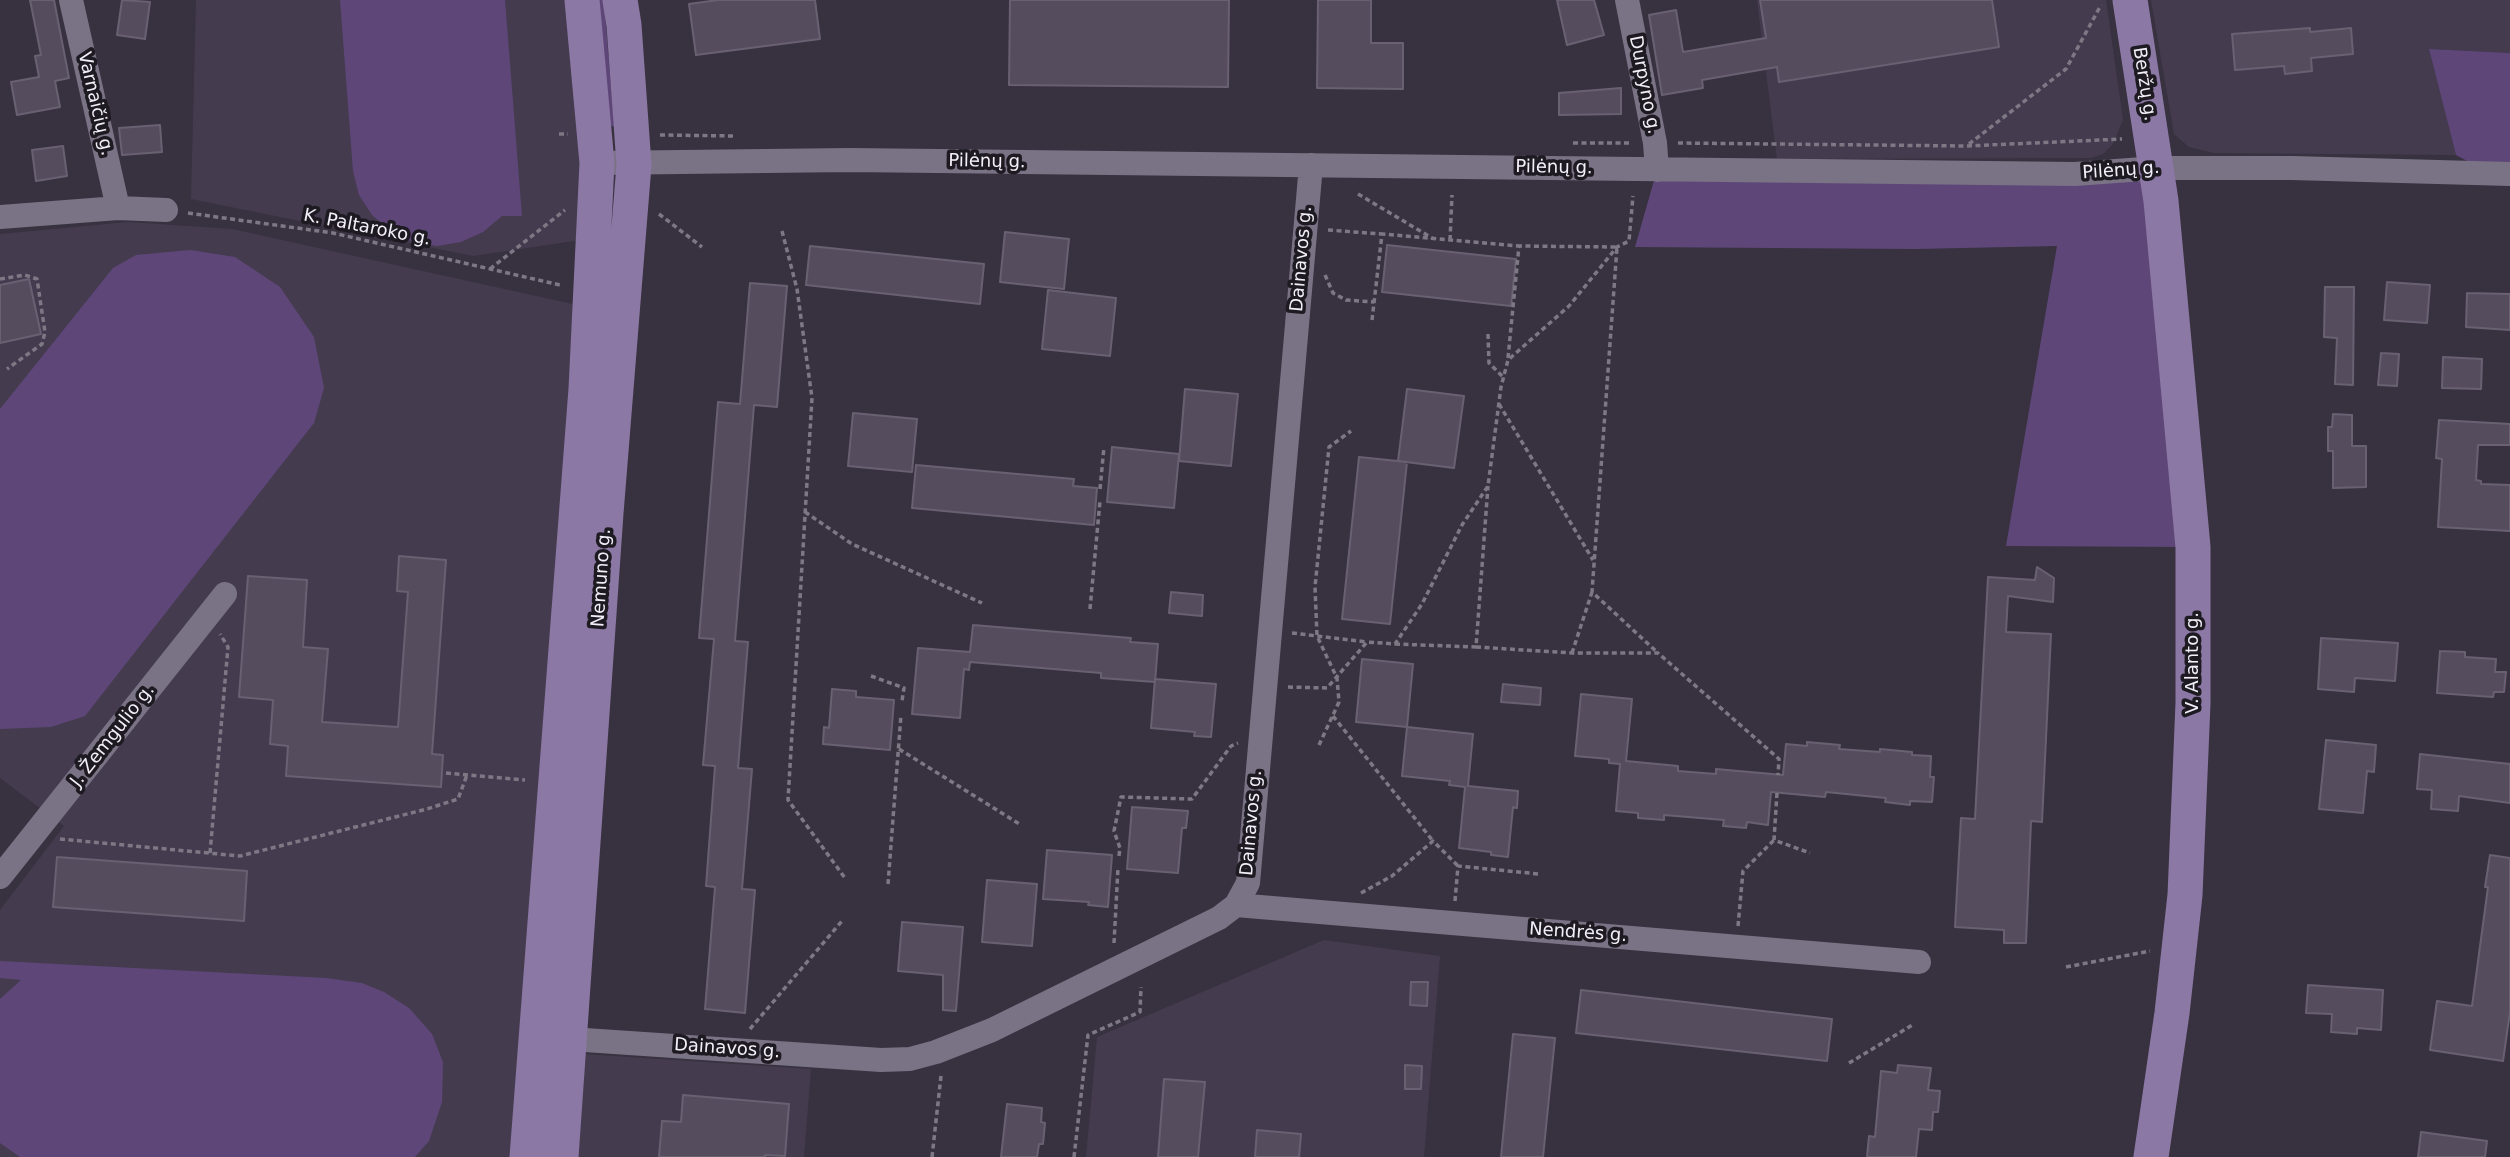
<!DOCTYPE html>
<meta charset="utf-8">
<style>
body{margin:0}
canvas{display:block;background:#383140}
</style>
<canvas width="2510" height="1157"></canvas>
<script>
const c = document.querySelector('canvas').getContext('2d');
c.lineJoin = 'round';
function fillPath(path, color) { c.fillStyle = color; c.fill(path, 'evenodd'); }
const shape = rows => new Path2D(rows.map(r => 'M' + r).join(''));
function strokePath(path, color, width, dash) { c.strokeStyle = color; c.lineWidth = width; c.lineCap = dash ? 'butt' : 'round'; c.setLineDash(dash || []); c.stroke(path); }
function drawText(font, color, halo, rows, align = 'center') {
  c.font = font + ' "DejaVu Sans",sans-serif'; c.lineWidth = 7; c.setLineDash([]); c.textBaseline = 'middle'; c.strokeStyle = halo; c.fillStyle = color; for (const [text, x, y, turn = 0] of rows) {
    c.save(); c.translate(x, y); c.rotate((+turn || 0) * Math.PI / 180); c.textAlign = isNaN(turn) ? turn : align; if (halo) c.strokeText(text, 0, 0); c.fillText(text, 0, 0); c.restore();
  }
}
fillPath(shape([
 [196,0,568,0,581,135,581,240,473,256,191,199],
 [1757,0,2106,0,2123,120,2113,144,2103,154,2091,158,1777,159],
 [2151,0,2510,0,2510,53,2429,49,2456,155,2214,153,2189,147,2174,134],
 [128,222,232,229,577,305,515,1157,0,1157,0,910,64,826,0,778,0,234],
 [1324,940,1440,956,1424,1157,1086,1157,1097,1037],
 [583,1054,811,1069,804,1157,575,1157]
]), '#443b4f');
fillPath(shape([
 [340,0,505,0,522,216,502,216,483,232,461,242,437,246,413,242,391,231,372,215,359,195,353,171],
 [594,0,604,0,614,126,605,127],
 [2429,49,2510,53,2510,164,2467,161,2456,155],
 [2157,168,2193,547,2006,546,2057,246,1915,249,1635,247,1657,170],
 [190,250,235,257,280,287,314,337,324,388,314,423,85,716,51,727,0,729,0,409,113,268,136,255],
 [0,961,326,978,362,983,384,992,409,1008,432,1034,443,1062,442,1102,429,1141,415,1157,20,1157,0,1143,0,999,21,980,0,978]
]), '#5e4778');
const building = shape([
 [30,0,54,0,69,78,55,81,60,107,17,115,11,82,39,77,35,56,41,55,30,0],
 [122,0,150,2,145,39,117,35,122,0],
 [718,0,815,0,820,39,696,55,689,4,718,0],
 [1010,0,1229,0,1228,87,1009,85,1010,0],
 [1318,0,1371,0,1371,43,1403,43,1403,89,1317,88,1318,0],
 [1557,0,1594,0,1604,35,1567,45,1557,0],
 [1760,0,1992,0,1999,47,1779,82,1777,67,1702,80,1703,88,1662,95,1649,15,1676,10,1683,52,1766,38,1760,0],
 [2310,28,2310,32,2351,28,2353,54,2311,58,2312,71,2285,74,2284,66,2235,70,2232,34,2310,28],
 [1621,88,1621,114,1559,115,1559,93,1621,88],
 [160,125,162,152,122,155,119,128,160,125],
 [63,146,67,176,36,181,32,150,63,146],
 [1005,232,1069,239,1064,289,1000,282,1005,232],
 [1387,245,1516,259,1511,306,1382,292,1387,245],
 [810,246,984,264,980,304,806,285,810,246],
 [29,279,41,334,0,343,0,285,29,279],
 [2387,282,2430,285,2427,323,2384,320,2387,282],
 [750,283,787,286,777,407,754,405,735,641,748,642,738,768,752,769,742,889,755,890,745,1013,705,1009,715,887,706,886,715,766,703,765,714,639,699,638,718,402,740,404,750,283],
 [2325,287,2354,287,2353,385,2335,384,2337,338,2324,337,2325,287],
 [1048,290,1116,298,1110,356,1042,349,1048,290],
 [2467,293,2510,294,2510,330,2466,327,2467,293],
 [2381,353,2399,354,2397,386,2378,385,2381,353],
 [2443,357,2482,359,2481,389,2442,388,2443,357],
 [1185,389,1238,394,1231,466,1179,461,1185,389],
 [1407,389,1464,396,1454,468,1398,461,1407,389],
 [853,413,917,419,912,472,848,466,853,413],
 [2333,414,2352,415,2352,446,2366,446,2366,487,2333,488,2333,451,2328,451,2328,427,2332,427,2333,414],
 [2439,420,2510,424,2510,445,2478,445,2476,480,2481,481,2481,484,2510,485,2510,531,2438,527,2442,459,2436,458,2439,420],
 [1112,447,1179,454,1174,508,1107,502,1112,447],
 [1359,457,1407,462,1390,624,1342,619,1359,457],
 [916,465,1074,479,1073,486,1097,488,1094,525,912,508,916,465],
 [399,556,446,560,432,754,443,755,441,787,286,776,288,746,270,744,273,700,239,697,248,576,307,580,303,647,328,649,322,722,398,727,408,592,397,591,399,556],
 [2037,567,2054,578,2053,602,2008,596,2006,632,2051,634,2042,822,2031,821,2026,943,2004,943,2004,930,1955,927,1961,818,1975,819,1988,577,2035,580,2037,567],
 [1171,592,1203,595,1202,616,1169,613,1171,592],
 [973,625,1131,638,1130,642,1158,644,1155,682,1101,678,1101,673,970,662,969,670,964,669,960,718,912,714,918,648,970,652,973,625],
 [2321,638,2398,643,2395,681,2355,678,2354,692,2318,689,2321,638],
 [2440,651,2465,652,2465,657,2496,659,2495,672,2506,672,2504,692,2494,692,2493,697,2437,693,2440,651],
 [1362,659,1413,664,1407,727,1473,734,1468,786,1518,791,1517,808,1513,807,1508,857,1491,855,1491,852,1459,848,1465,787,1449,785,1450,781,1402,776,1407,727,1356,722,1362,659],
 [1155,679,1216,684,1211,737,1194,736,1195,732,1151,728,1155,679],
 [1503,684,1541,688,1540,705,1501,702,1503,684],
 [832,689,856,691,856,697,894,700,890,750,823,744,824,727,829,728,832,689],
 [1581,694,1632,699,1626,761,1678,766,1678,771,1716,774,1716,769,1783,775,1786,744,1807,746,1807,742,1840,745,1839,749,1880,752,1880,749,1912,752,1912,755,1931,756,1930,777,1934,777,1932,802,1910,801,1910,805,1885,802,1886,798,1826,792,1825,797,1771,792,1768,825,1747,822,1746,828,1723,826,1724,820,1664,815,1664,820,1638,818,1638,813,1616,811,1620,764,1609,763,1609,759,1575,756,1581,694],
 [2326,740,2376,745,2374,772,2367,771,2363,813,2319,809,2326,740],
 [2420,754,2510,764,2510,803,2459,796,2458,811,2431,809,2432,790,2417,789,2420,754],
 [1132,807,1188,811,1186,828,1182,828,1178,873,1127,869,1132,807],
 [1047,850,1112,855,1108,907,1088,905,1089,902,1043,899,1047,850],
 [2490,855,2510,858,2510,1012,2503,1061,2430,1050,2437,1001,2472,1006,2488,887,2485,887,2490,855],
 [57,857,247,871,244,921,53,907,57,857],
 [987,880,1037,884,1032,946,982,942,987,880],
 [902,922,963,927,956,1011,943,1010,943,975,898,971,902,922],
 [1411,982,1428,982,1427,1006,1410,1005,1411,982],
 [2308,985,2383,990,2381,1030,2357,1028,2357,1034,2331,1032,2332,1014,2306,1013,2308,985],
 [1581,990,1832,1019,1827,1061,1576,1033,1581,990],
 [1513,1034,1555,1038,1543,1157,1501,1157,1513,1034],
 [1405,1065,1422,1066,1421,1089,1405,1089,1405,1065],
 [1898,1065,1931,1068,1928,1090,1940,1091,1938,1112,1933,1112,1932,1130,1919,1129,1916,1157,1867,1157,1869,1136,1875,1137,1881,1071,1897,1073,1898,1065],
 [1164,1079,1205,1082,1198,1157,1158,1157,1164,1079],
 [683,1095,789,1104,785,1156,765,1155,765,1157,659,1157,662,1121,681,1122,683,1095],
 [1007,1104,1042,1108,1041,1122,1045,1123,1043,1144,1039,1144,1037,1157,1001,1157,1007,1104],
 [1257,1130,1301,1134,1299,1157,1255,1157,1257,1130],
 [2421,1132,2487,1141,2485,1157,2418,1157,2421,1132]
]);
fillPath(building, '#554d5e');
strokePath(building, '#696172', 2);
strokePath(shape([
 [559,134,568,134],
 [660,135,736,136],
 [1573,143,1632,143],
 [1678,143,1967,146,2122,139],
 [1969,144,2066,69,2101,5],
 [1358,194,1432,238],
 [188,213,333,233,560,285],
 [659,214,702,247],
 [1328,230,1382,234],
 [782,231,797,289,812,398,788,800,845,878],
 [1450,240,1452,195],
 [490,269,565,210],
 [1325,275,1333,293,1346,300,1374,302],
 [0,279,25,275,37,279,45,332,42,344,7,369],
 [1372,320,1382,234,1519,246],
 [1488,334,1489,363,1504,378],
 [1508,358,1519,246,1617,247,1592,592,1658,653],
 [1499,404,1593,560],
 [1100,489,1104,447],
 [805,512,852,544,982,603],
 [1090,609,1100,501],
 [1292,633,1367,642],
 [1395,644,1476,647,1488,486],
 [1476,647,1572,653,1658,653,1779,759,1778,775],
 [1572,653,1592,592],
 [871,676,904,688,902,701],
 [1288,687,1327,688,1367,642,1395,644,1422,604,1462,525,1488,486,1501,387,1508,360,1569,306,1617,247,1629,241,1633,196],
 [1333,716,1433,841],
 [1319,745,1339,702,1337,678,1317,636,1315,587,1329,447,1351,431],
 [899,749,1021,825],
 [446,773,525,780],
 [1777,793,1774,840,1810,853],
 [60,839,240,856,427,809,458,799,467,775],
 [210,853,228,647,220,634],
 [1119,856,1120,848,1114,831,1121,797,1192,799,1231,746,1238,743],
 [888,884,901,715],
 [1361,893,1392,876,1433,841,1458,866],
 [1455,901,1458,866,1539,874],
 [1738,926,1743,871,1774,840],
 [1114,943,1118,868],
 [2066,967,2150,951],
 [750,1029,842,921],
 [1849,1063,1914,1024],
 [932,1157,941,1076],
 [1074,1157,1088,1035,1140,1012,1141,987]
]), '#7e7885', 3.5, [5, 3.5]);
strokePath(shape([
 [71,0,118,208],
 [1627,0,1655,143,1657,170],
 [597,163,849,160,2075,174,2157,168,2292,168,2510,174],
 [0,217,118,208,166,210],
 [0,877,225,594],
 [1236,905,1919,962],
 [570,1039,881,1060,910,1059,936,1052,992,1030,1219,918,1236,905,1248,883,1311,165]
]), '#7a7385', 24);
strokePath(shape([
 [2130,0,2161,201,2193,547,2193,703,2185,895,2172,1013,2151,1157],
 [527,1157,586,389,597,163,582,0],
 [561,1157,606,513,634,165,624,25,620,0]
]), '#8c78a4', 35);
drawText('18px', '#f3eff9', '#1d1a21', [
 ["Beržų g.",2144,84,81],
 ["Durpyno g.",1644,85,79],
 ["Varnaičių g.",95,104,77],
 ["Pilėnų g.",987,162,1],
 ["Pilėnų g.",1554,168,1],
 ["Pilėnų g.",2121,171,-4],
 ["K. Paltaroko g.",367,228,11],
 ["Dainavos g.",1302,259,-85],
 ["Nemuno g.",602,578,-86],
 ["V. Alanto g.",2193,663,-90],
 ["J. Žemgulio g.",113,736,-52],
 ["Dainavos g.",1252,823,-85],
 ["Nendrės g.",1578,933,4],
 ["Dainavos g.",727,1049,4]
]);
</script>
